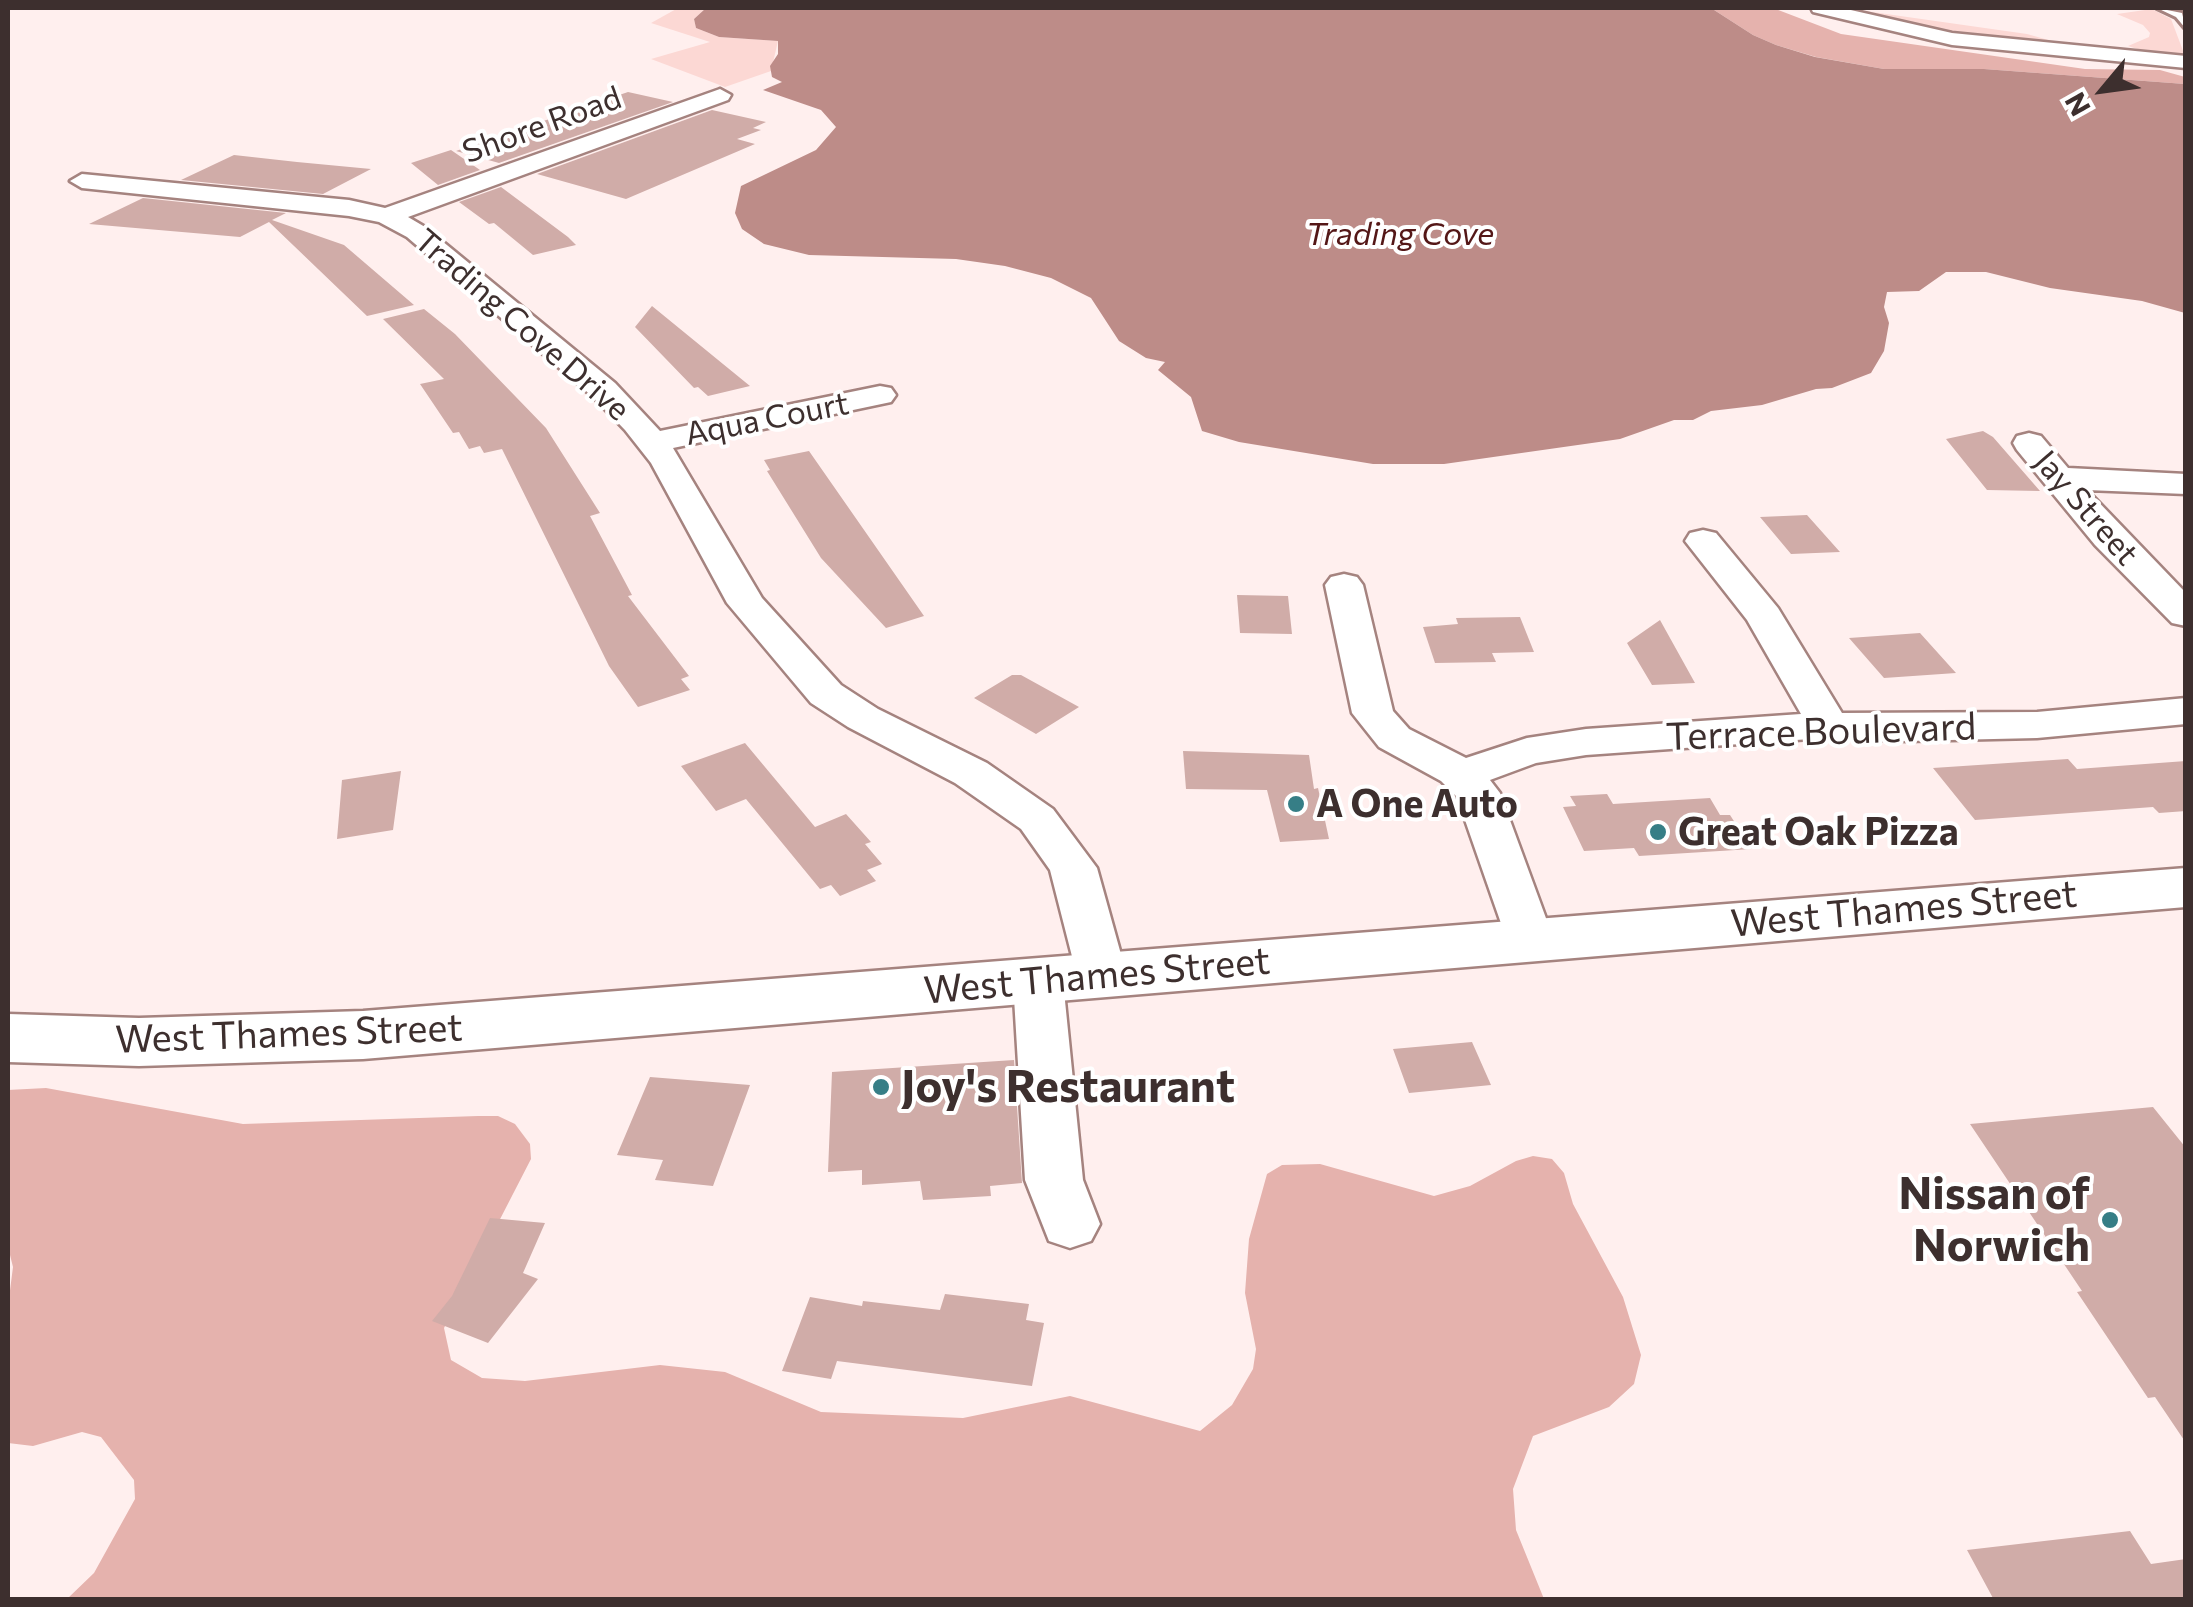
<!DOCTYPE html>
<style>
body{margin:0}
#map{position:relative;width:2193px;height:1607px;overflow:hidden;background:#ffefee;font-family:Commissioner,sans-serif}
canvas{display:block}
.frame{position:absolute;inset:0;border:10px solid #3d2f2e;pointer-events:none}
.north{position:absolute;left:2053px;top:40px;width:100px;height:100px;-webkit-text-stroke:8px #fff;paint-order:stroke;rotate:241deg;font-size:28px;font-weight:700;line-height:40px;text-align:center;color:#3d2f2e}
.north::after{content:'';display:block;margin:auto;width:35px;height:45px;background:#3d2f2e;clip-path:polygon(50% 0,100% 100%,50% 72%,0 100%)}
</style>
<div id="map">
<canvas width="2193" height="1607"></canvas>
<div class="frame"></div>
<div class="north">N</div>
</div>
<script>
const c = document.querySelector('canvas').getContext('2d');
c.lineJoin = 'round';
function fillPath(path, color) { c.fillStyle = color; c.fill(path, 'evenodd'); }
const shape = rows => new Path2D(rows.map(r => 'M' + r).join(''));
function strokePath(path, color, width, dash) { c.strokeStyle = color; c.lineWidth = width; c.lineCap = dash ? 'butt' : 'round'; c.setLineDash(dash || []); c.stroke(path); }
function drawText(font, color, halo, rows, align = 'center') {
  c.font = font + ' Commissioner,sans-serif'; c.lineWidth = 8; c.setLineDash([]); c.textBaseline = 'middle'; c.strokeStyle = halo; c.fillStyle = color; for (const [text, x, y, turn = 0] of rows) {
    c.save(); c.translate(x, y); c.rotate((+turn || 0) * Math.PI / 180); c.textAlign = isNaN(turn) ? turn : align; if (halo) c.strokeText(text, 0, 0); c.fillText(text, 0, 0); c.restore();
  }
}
fillPath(shape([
 [678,8,706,8,694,19,696,28,719,37,778,41,771,71,725,87,651,59,710,42,651,23],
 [1844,8,2027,34,2059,43,1953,33],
 [2152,9,2171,19,2185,56,2150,53,2128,46,2149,37,2150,33,2143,25,2117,14]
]), '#fcd8d4');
fillPath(shape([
 [1711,8,1773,8,1841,34,2085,69,2160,70,2185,77,2185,84,1984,69,1884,69,1816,57,1776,45,1753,35],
 [46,1088,243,1124,478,1116,498,1116,515,1124,530,1144,531,1159,444,1328,451,1360,482,1378,525,1381,660,1365,725,1372,821,1412,963,1418,1070,1396,1200,1431,1232,1405,1253,1369,1256,1349,1245,1293,1249,1239,1267,1174,1282,1165,1320,1164,1434,1196,1470,1186,1516,1161,1533,1156,1552,1159,1564,1173,1573,1204,1623,1297,1641,1355,1634,1384,1609,1407,1533,1436,1513,1489,1516,1530,1544,1599,67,1599,94,1573,135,1499,134,1480,101,1437,82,1432,33,1446,8,1443,8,1306,13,1267,8,1247,8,1090]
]), '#e5b2ad');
fillPath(shape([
 [706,8,1711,8,1753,35,1776,45,1815,57,1884,69,1984,69,2185,84,2185,313,2142,301,2050,288,1986,272,1946,272,1919,291,1887,292,1884,307,1889,323,1884,351,1871,373,1832,388,1816,389,1762,405,1711,411,1693,420,1674,420,1620,439,1444,464,1373,464,1239,442,1202,431,1191,397,1158,370,1165,362,1146,358,1119,341,1091,298,1051,278,1005,266,956,259,809,255,764,244,742,229,735,213,741,186,816,150,836,127,821,110,763,90,782,82,772,77,770,66,778,54,778,41,719,37,696,28,694,19]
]), '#bd8c88');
fillPath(shape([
 [628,92,673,102,499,163,456,151],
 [712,110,766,122,753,128,761,130,737,139,755,144,626,199,537,174],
 [451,150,480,170,438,185,411,163],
 [234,155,297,162,371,169,323,194,181,180],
 [501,187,568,237,576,245,533,255,494,223,489,224,459,202],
 [143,198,286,213,272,220,344,245,414,305,367,316,269,222,240,237,89,224],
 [652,306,723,364,750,386,708,396,698,387,694,388,635,327],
 [424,309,455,334,546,428,600,513,590,516,632,595,628,596,689,676,681,679,690,690,638,707,609,666,502,449,484,453,480,446,469,449,459,432,453,433,420,384,444,379,383,319],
 [1983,431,1993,437,2040,491,1987,490,1946,439],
 [809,451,924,616,886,628,821,558,767,471,770,470,764,460],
 [1807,515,1840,552,1791,554,1760,517],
 [1237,595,1288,596,1292,634,1240,633],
 [1520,617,1534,652,1492,653,1496,662,1435,663,1423,627,1458,624,1456,618],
 [1660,620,1695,683,1652,685,1627,643],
 [1920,633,1956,673,1884,678,1849,638],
 [1012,675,1021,675,1079,707,1036,734,974,698],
 [745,743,815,827,846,814,871,842,865,844,882,864,867,870,876,881,840,896,831,885,820,889,746,799,716,811,681,766],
 [1183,751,1309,755,1314,789,1318,788,1329,839,1280,842,1267,790,1186,789],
 [2068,759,2077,769,2186,761,2186,811,2159,813,2153,807,1975,820,1933,768],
 [401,771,393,830,337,839,342,780],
 [1607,794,1613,804,1710,798,1720,815,1730,815,1752,849,1639,856,1634,848,1584,851,1563,807,1576,806,1570,796],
 [1472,1042,1491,1085,1409,1093,1393,1049],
 [1014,1060,1022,1183,990,1186,991,1196,923,1200,920,1181,862,1185,862,1170,828,1172,832,1072],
 [650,1077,750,1085,713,1186,655,1180,663,1160,617,1155],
 [2153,1107,2186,1148,2186,1443,2155,1397,2148,1398,2077,1292,2082,1291,1970,1124],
 [490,1218,545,1223,523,1273,538,1279,488,1343,432,1321,452,1296],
 [945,1294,1029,1304,1026,1320,1044,1323,1032,1386,837,1361,831,1379,782,1371,810,1297,862,1306,863,1301,940,1310],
 [2130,1531,2151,1564,2186,1559,2186,1600,1994,1600,1967,1550]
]), '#d0aca8');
const service = shape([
 [2157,8,2182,13,2186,29,2176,17,2157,8]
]);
const minor = shape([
 [1811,8,1842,8,1952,33,2186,56,2186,68,1952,45,1813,12,1811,8],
 [720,89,731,95,728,100,408,217,425,227,615,383,660,431,880,386,891,388,896,395,891,402,673,448,762,598,841,685,878,709,987,763,1053,809,1097,868,1127,976,1120,989,1102,994,1084,989,1077,976,1050,870,1021,829,955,783,848,727,811,703,727,603,651,463,625,430,593,397,407,237,379,222,349,216,82,188,70,181,82,174,349,200,385,208,720,89],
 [2029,433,2041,436,2068,468,2186,474,2186,494,2087,490,2186,593,2186,626,2172,623,2095,545,2017,450,2013,443,2017,436,2029,433],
 [1703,530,1716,533,1778,608,1842,713,2037,712,2186,698,2186,724,2037,738,1907,741,1824,738,1586,755,1536,763,1490,780,1500,793,1554,940,1547,952,1529,957,1511,952,1457,797,1441,781,1379,747,1352,713,1325,585,1331,577,1344,574,1357,577,1363,585,1393,711,1409,729,1466,758,1527,738,1586,729,1801,714,1747,620,1685,541,1690,533,1703,530],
 [1038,963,1056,968,1063,981,1083,1180,1100,1224,1091,1241,1070,1248,1049,1241,1025,1180,1013,981,1020,968,1038,963]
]);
const secondary = shape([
 [2186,868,2186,907,363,1059,139,1066,8,1062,8,1014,139,1018,363,1011,2186,868]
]);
strokePath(service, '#a5837f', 6);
strokePath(minor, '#a5837f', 5);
strokePath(secondary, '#a5837f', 5);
fillPath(service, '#fff');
fillPath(minor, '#fff');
fillPath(secondary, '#fff');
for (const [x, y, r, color] of [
 [1296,804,10,"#367e86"],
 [1658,832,10,"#367e86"],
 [881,1087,10,"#367e86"],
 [2110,1220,10,"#367e86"]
]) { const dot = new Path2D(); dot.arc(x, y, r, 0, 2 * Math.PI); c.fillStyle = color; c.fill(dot); strokePath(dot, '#fff', 4); }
drawText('32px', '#3d2f2e', '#fff', [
 ["Shore Road",542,125,-20],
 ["Trading Cove Drive",522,325,41],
 ["Aqua Court",767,419,-11],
 ["Jay Street",2086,508,49]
]);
drawText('italic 32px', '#541717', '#fff', [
 ["Trading Cove",1400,234]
]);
drawText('38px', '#3d2f2e', '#fff', [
 ["Terrace Boulevard",1821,732,-2],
 ["West Thames Street",1904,909,-5],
 ["West Thames Street",1097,976,-5],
 ["West Thames Street",289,1034,-2]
]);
drawText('bold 38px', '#3d2f2e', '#fff', [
 ["A One Auto",1316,804],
 ["Great Oak Pizza",1678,832]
], 'left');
drawText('bold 45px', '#3d2f2e', '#fff', [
 ["Joy's Restaurant",901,1087],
 ["Nissan of",2090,1194,"right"],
 ["Norwich",2090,1246,"right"]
], 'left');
</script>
